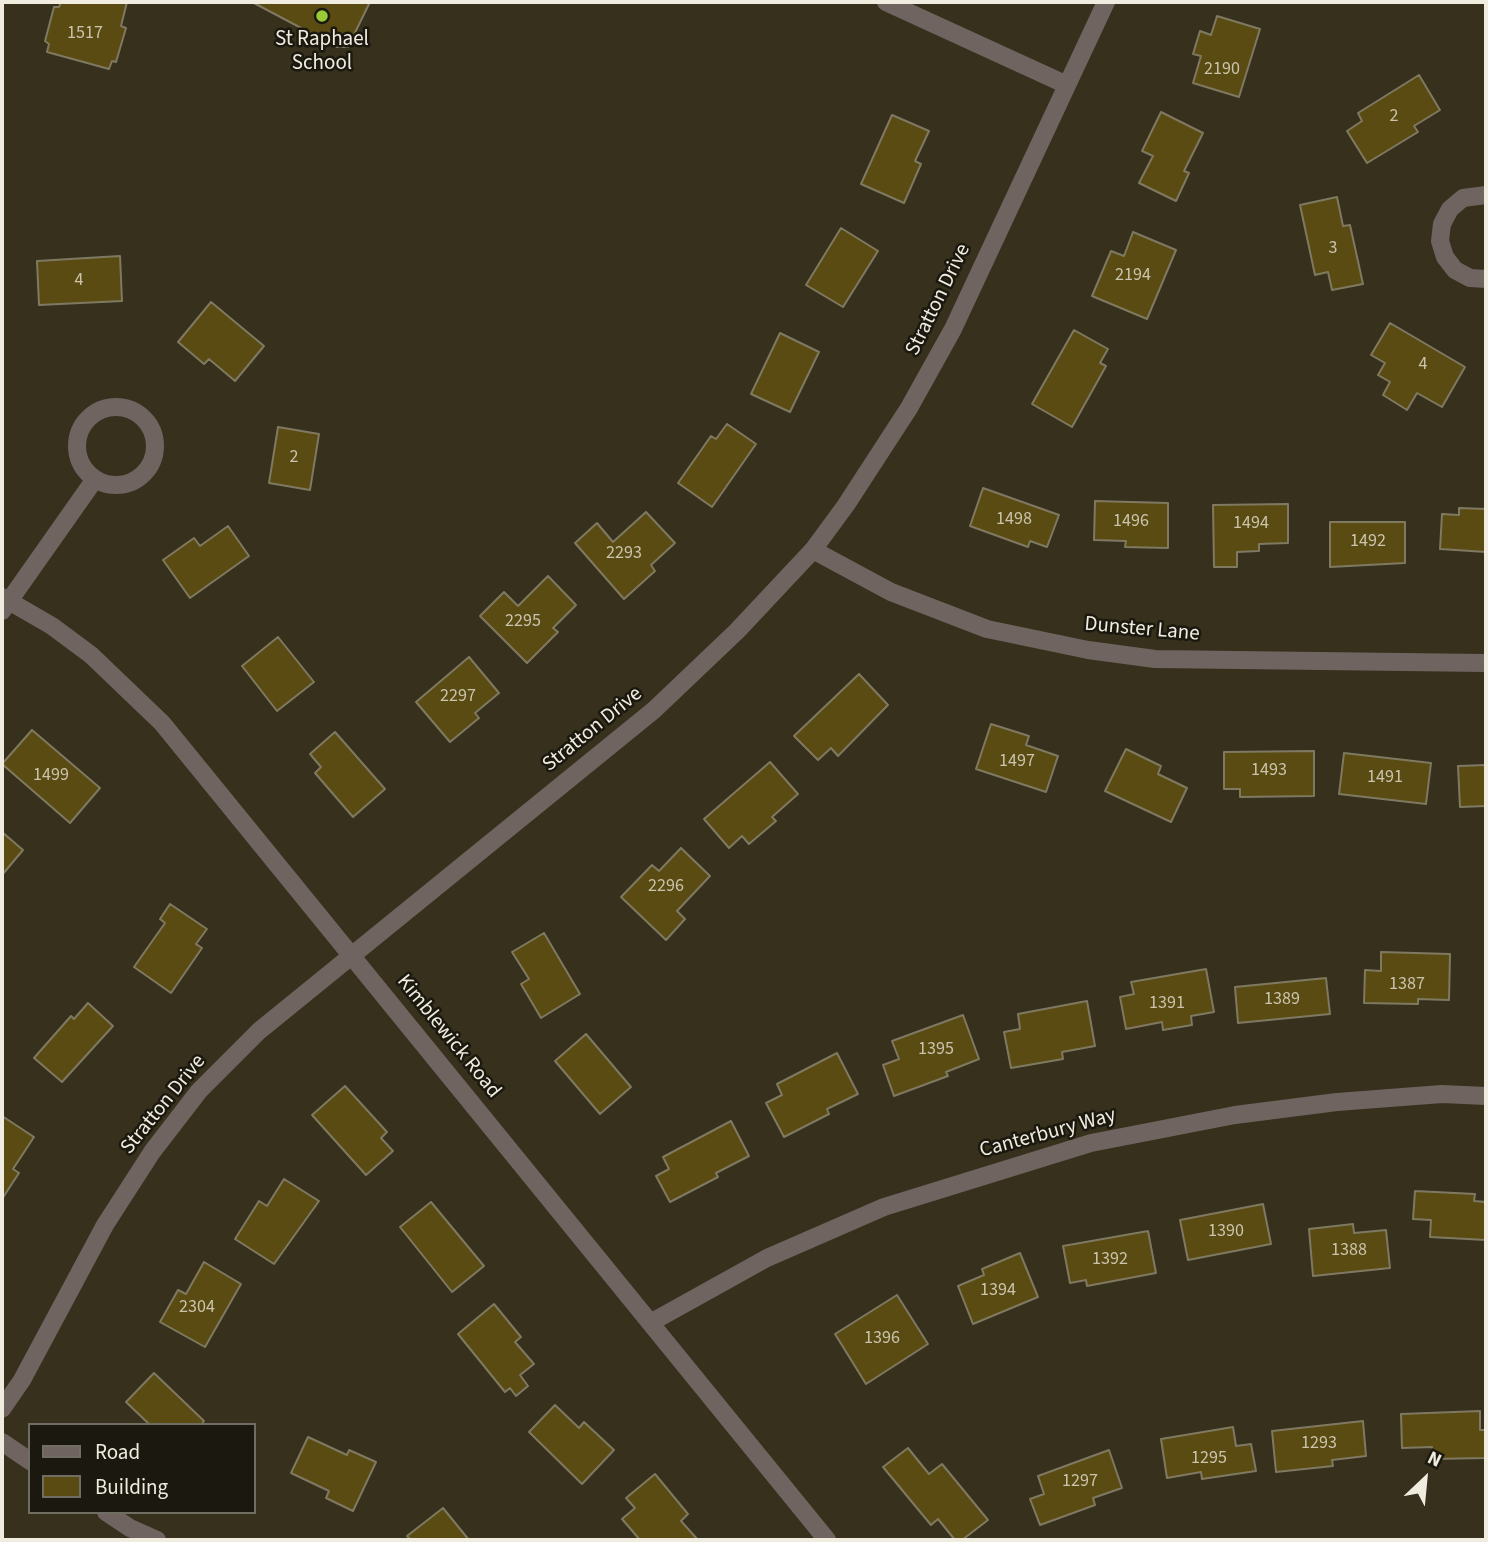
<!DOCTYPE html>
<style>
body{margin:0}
#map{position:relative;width:1488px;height:1542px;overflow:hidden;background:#36301c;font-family:"Source Sans 3",sans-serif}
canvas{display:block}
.frame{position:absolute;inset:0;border:4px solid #f0ece0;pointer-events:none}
.legend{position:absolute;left:28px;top:1423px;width:228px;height:91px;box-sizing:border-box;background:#1b180f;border:2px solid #706d63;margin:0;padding:9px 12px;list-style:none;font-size:21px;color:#f0ece0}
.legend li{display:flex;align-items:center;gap:14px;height:35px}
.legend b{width:35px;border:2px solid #706d63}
.north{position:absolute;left:1390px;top:1444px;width:70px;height:70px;-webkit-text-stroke:5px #1b180f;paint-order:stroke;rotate:26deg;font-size:19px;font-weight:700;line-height:28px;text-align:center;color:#f0ece0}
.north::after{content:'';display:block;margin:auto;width:24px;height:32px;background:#f0ece0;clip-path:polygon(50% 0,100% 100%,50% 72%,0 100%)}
</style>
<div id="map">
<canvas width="1488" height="1542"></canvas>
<div class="frame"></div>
<ul class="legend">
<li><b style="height:9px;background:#6f6460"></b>Road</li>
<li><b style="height:19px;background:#5a4b13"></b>Building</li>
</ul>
<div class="north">N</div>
</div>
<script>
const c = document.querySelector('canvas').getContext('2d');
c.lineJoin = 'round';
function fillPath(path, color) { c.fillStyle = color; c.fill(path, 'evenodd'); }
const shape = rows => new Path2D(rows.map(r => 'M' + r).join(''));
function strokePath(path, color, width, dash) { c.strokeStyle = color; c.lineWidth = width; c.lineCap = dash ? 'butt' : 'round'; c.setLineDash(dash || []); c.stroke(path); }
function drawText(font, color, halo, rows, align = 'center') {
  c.font = font + ' "Source Sans 3",sans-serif'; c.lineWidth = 5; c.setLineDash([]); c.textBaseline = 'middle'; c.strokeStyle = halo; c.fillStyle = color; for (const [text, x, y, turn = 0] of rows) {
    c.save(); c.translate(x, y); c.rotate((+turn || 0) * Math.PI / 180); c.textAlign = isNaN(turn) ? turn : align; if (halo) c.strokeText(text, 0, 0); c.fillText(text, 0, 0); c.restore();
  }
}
const building = shape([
 [61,2,127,2,121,26,126,28,116,62,112,61,109,69,47,52,49,44,45,41,54,7,59,7,61,2],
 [252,2,370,2,348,47,337,47,252,2],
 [1217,16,1260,29,1239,97,1193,83,1201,56,1193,54,1200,31,1211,35,1217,16],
 [1419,75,1440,110,1414,126,1418,132,1367,163,1347,131,1362,121,1358,113,1419,75],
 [1161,112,1203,133,1184,171,1189,173,1176,201,1139,183,1153,156,1142,151,1161,112],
 [892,115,929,131,915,161,921,164,904,203,861,184,892,115],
 [1337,197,1343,226,1350,225,1363,284,1332,290,1328,272,1315,275,1300,205,1337,197],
 [841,228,878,251,843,307,806,285,841,228],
 [1133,232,1176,250,1147,319,1092,296,1111,251,1124,256,1133,232],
 [120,256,122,301,39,305,37,261,120,256],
 [211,302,264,346,235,381,209,359,204,364,178,342,211,302],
 [1390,323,1465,367,1442,407,1417,393,1407,410,1383,395,1390,382,1378,375,1385,363,1371,355,1390,323],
 [1074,330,1108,349,1100,363,1106,366,1072,427,1032,404,1074,330],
 [780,333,819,352,790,412,751,394,780,333],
 [727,424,756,444,712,507,678,483,711,436,716,439,727,424],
 [278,427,319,434,310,490,269,483,278,427],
 [983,488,1059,515,1047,547,1030,541,1028,547,970,526,983,488],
 [1095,501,1168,503,1168,548,1125,547,1126,541,1094,540,1095,501],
 [1288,504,1288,543,1259,544,1259,551,1237,552,1237,567,1214,567,1213,505,1288,504],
 [1459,508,1486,509,1486,552,1440,549,1442,514,1459,515,1459,508],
 [646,512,675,543,651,565,655,571,624,599,575,543,597,523,613,542,646,512],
 [1330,522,1405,522,1405,563,1330,567,1330,522],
 [228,526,249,556,190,598,163,560,194,538,200,546,228,526],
 [548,576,576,605,553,628,558,632,527,663,480,616,504,592,518,606,548,576],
 [278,637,314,682,277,711,242,666,278,637],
 [469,657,499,693,475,713,479,718,450,742,416,702,469,657],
 [859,674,888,705,838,756,831,748,818,760,794,736,859,674],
 [991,724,1029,736,1026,745,1058,756,1046,792,976,769,991,724],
 [32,730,100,788,70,823,2,764,32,730],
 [335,732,385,789,353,817,315,773,321,767,310,754,335,732],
 [1126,749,1161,766,1158,774,1187,788,1171,822,1105,791,1126,749],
 [1314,751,1314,796,1240,797,1240,789,1224,789,1224,752,1314,751],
 [1344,753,1431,763,1426,804,1339,794,1344,753],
 [770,762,798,794,772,817,776,821,749,844,742,836,729,848,704,819,770,762],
 [1486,765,1486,806,1460,807,1458,766,1486,765],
 [2,832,23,850,2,875,2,832],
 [681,848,710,876,677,911,685,919,666,940,621,897,652,865,659,871,681,848],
 [170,904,207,929,196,944,202,948,171,993,134,967,165,923,160,919,170,904],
 [544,933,580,994,541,1018,521,984,529,979,512,952,544,933],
 [1381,952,1450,954,1449,1000,1418,999,1418,1004,1364,1003,1365,970,1381,971,1381,952],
 [1206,969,1214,1012,1191,1016,1192,1025,1163,1030,1162,1022,1126,1029,1120,997,1134,994,1131,982,1206,969],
 [1326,978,1330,1014,1238,1023,1235,987,1326,978],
 [1087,1001,1095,1046,1062,1052,1063,1059,1011,1068,1004,1032,1020,1029,1018,1014,1087,1001],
 [88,1003,113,1026,62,1082,34,1058,71,1016,74,1019,88,1003],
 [963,1015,979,1059,946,1072,948,1076,894,1096,883,1065,899,1059,892,1041,963,1015],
 [586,1034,631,1087,600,1114,555,1061,586,1034],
 [837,1053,858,1094,827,1109,829,1114,784,1137,766,1103,782,1095,777,1084,837,1053],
 [345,1086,387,1132,381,1138,393,1151,366,1175,312,1115,345,1086],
 [2,1116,34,1137,13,1169,19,1173,2,1199,2,1116],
 [731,1121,749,1156,716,1173,718,1177,670,1202,656,1176,669,1169,663,1157,731,1121],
 [284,1179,319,1201,274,1264,235,1239,259,1201,267,1206,284,1179],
 [1415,1191,1475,1194,1474,1201,1486,1202,1486,1240,1430,1237,1431,1220,1413,1219,1415,1191],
 [431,1202,484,1266,452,1292,400,1227,431,1202],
 [1263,1204,1271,1244,1188,1260,1180,1220,1263,1204],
 [1353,1224,1354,1233,1386,1230,1390,1268,1313,1276,1309,1229,1353,1224],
 [1148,1231,1156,1273,1087,1286,1086,1280,1070,1283,1063,1246,1148,1231],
 [1020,1253,1038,1297,973,1324,958,1286,984,1275,982,1269,1020,1253],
 [204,1262,241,1284,205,1347,160,1322,178,1290,186,1294,204,1262],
 [897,1295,928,1344,866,1384,835,1334,897,1295],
 [494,1304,521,1337,515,1342,534,1364,520,1375,528,1386,516,1396,510,1388,505,1392,458,1334,494,1304],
 [154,1373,204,1421,201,1425,150,1425,126,1402,154,1373],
 [555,1405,579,1428,584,1422,614,1450,582,1484,529,1432,555,1405],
 [1480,1411,1480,1430,1486,1430,1486,1458,1432,1459,1432,1447,1402,1448,1401,1414,1480,1411],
 [1363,1421,1366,1456,1332,1460,1333,1466,1276,1472,1272,1431,1363,1421],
 [1233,1427,1236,1446,1251,1444,1256,1471,1202,1479,1201,1472,1167,1478,1161,1439,1233,1427],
 [308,1437,347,1455,349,1450,376,1462,353,1511,326,1498,329,1491,291,1473,308,1437],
 [908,1448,929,1474,942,1464,988,1520,962,1540,955,1540,938,1519,931,1525,883,1467,908,1448],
 [1109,1450,1122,1488,1093,1498,1095,1505,1040,1525,1030,1499,1044,1494,1038,1476,1109,1450],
 [655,1474,688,1514,681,1521,698,1540,640,1540,622,1519,635,1508,626,1498,655,1474],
 [443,1508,469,1540,411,1540,407,1536,443,1508]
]);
fillPath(building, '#5a4b13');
strokePath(building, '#7f7962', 2);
strokePath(shape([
 [886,2,1067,85],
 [1486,195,1463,198,1450,209,1442,224,1440,241,1445,257,1455,270,1470,278,1486,279],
 '77 446a39 39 0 1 1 78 0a39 39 0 1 1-78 0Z',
 [813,550,891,592,987,629,1088,650,1155,659,1486,663],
 [2,597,52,626,91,655,162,723,827,1540],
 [2,611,95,479],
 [650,1323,767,1258,884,1207,1091,1143,1235,1115,1337,1102,1442,1094,1486,1096],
 [2,1409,22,1380,105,1225,152,1152,199,1091,259,1031,654,710,737,631,813,550,846,505,909,408,953,329,1106,2],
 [2,1442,30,1461],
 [106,1512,130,1528,157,1540]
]), '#6f6460', 18);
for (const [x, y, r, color] of [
 [322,16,7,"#98cb36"]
]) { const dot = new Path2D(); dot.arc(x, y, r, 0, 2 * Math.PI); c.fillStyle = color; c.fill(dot); strokePath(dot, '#1b180f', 2.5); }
drawText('18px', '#cac4ad', null, [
 ["1517",85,34],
 ["2190",1222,70],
 ["2",1394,117],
 ["3",1333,249],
 ["2194",1133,276],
 ["4",79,281],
 ["4",1423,365],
 ["2",294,458],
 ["1498",1014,520],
 ["1496",1131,522],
 ["1494",1251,524],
 ["1492",1368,542],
 ["2293",624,554],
 ["2295",523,622],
 ["2297",458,697],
 ["1497",1017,762],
 ["1493",1269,771],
 ["1499",51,776],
 ["1491",1385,778],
 ["2296",666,887],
 ["1387",1407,985],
 ["1389",1282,1000],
 ["1391",1167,1004],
 ["1395",936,1050],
 ["1390",1226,1232],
 ["1388",1349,1251],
 ["1392",1110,1260],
 ["1394",998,1291],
 ["2304",197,1308],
 ["1396",882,1339],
 ["1293",1319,1444],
 ["1295",1209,1459],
 ["1297",1080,1482]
]);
drawText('21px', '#f0ece0', '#1b180f', [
 ["St Raphael",322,40],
 ["School",322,64]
]);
drawText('21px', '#f0ece0', '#1b180f', [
 ["Stratton Drive",939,300,-64],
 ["Dunster Lane",1142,630,5],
 ["Stratton Drive",593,730,-39],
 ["Kimblewick Road",448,1037,51],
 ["Stratton Drive",164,1105,-51],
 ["Canterbury Way",1048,1134,-15]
]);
</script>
